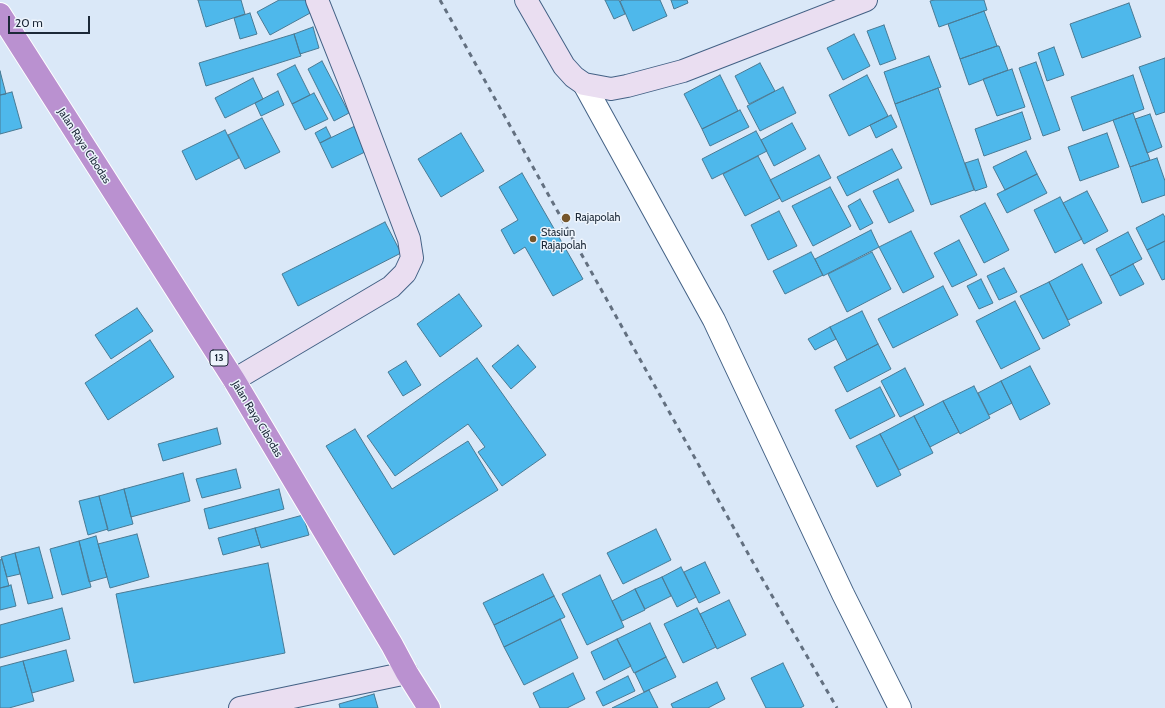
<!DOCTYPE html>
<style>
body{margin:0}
#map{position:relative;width:1165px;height:708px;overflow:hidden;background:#dae8f8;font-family:Cabin,sans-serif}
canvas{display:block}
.scale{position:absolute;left:8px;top:16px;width:82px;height:18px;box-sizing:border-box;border:2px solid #1c2938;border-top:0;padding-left:5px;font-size:12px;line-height:14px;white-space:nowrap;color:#1c2938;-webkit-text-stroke:3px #edf4fc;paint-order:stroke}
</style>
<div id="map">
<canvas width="1165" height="708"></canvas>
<div class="scale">20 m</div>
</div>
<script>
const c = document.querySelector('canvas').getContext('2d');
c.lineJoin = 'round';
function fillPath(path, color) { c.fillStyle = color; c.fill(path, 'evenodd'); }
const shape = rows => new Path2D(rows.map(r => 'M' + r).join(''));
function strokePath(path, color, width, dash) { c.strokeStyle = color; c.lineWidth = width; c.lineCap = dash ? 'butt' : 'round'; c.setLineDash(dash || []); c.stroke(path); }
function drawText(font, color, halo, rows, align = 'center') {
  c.font = font + ' Cabin,sans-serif'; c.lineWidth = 3; c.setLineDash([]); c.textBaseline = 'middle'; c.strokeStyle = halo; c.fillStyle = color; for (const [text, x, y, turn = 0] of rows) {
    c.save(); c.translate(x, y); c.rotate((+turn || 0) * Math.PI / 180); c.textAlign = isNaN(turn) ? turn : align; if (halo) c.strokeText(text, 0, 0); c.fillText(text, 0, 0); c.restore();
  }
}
const building = shape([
 [198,0,241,0,245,14,206,27,198,0],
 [279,0,306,0,312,12,270,35,257,12,279,0],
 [605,0,619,0,625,14,614,19,605,0],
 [623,0,660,0,667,16,633,31,620,1,623,0],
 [671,0,687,0,688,3,674,9,671,0],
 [934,0,984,0,987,10,939,27,930,1,934,0],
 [1129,3,1141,37,1082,58,1070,24,1129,3],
 [984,11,997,46,960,59,948,24,984,11],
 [250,13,257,34,240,39,234,18,250,13],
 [884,25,896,59,880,65,867,31,884,25],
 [313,27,319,48,300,54,294,34,313,27],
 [294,34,301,56,206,86,199,63,294,34],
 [854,34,870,66,843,80,827,48,854,34],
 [997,46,999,46,1008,70,969,85,960,59,997,46],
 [1054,47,1064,75,1047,81,1038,53,1054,47],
 [929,56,941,87,895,104,884,72,929,56],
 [1165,58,1165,112,1156,115,1139,67,1165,58],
 [322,61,349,113,334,121,308,69,322,61],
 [1036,62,1060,130,1043,136,1019,68,1036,62],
 [760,63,775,91,749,104,735,76,760,63],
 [295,65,310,95,292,104,277,74,295,65],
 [1012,69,1025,107,997,116,983,79,1012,69],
 [0,71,6,94,0,95,0,71],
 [720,75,738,111,702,129,684,94,720,75],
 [867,75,888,116,849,136,829,95,867,75],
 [1133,75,1144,109,1083,131,1071,97,1133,75],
 [253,78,263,99,225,118,215,98,253,78],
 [783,87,796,113,760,131,747,106,783,87],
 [938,88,974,190,931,205,895,104,938,88],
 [278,91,284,105,261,116,255,103,278,91],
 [12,92,22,128,0,134,0,95,12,92],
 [314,93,328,119,305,130,292,104,314,93],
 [740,110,749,127,710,146,702,129,740,110],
 [1022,112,1031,139,984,156,975,129,1022,112],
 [1133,113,1150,160,1130,167,1113,120,1133,113],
 [1150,114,1162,147,1147,153,1135,119,1150,114],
 [891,115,897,127,876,138,870,125,891,115],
 [262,118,280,152,245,169,228,135,262,118],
 [792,123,806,149,774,166,761,140,792,123],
 [355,126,367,151,332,168,320,143,355,126],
 [326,127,331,137,320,143,315,133,326,127],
 [225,130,239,158,196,180,182,151,225,130],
 [756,131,767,151,712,179,702,159,756,131],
 [461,133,484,171,441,197,418,159,461,133],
 [1107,133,1119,167,1080,181,1068,147,1107,133],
 [892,149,902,168,847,196,837,177,892,149],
 [1026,151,1037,174,1005,190,993,167,1026,151],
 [819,155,831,178,782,202,770,180,819,155],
 [758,156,780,198,745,216,723,174,758,156],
 [1157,158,1165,181,1165,195,1142,203,1130,167,1157,158],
 [978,159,987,187,975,191,965,163,978,159],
 [522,173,583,279,553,296,525,247,514,254,501,230,518,220,499,187,522,173],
 [1037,174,1047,193,1007,213,997,194,1037,174],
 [898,179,914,211,889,223,873,191,898,179],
 [830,187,851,226,813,246,792,206,830,187],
 [1087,191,1108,231,1084,244,1063,203,1087,191],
 [1060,197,1082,239,1055,253,1034,210,1060,197],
 [860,199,873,223,860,230,848,206,860,199],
 [985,203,1009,250,984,263,960,216,985,203],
 [779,211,797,246,768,260,751,225,779,211],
 [1163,214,1165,217,1165,241,1147,250,1136,228,1163,214],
 [385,222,401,253,298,306,282,274,385,222],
 [871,230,879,247,823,276,815,259,871,230],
 [911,231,934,277,903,293,879,247,911,231],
 [1128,232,1142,259,1110,276,1096,249,1128,232],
 [959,240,977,275,952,287,934,253,959,240],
 [1165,241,1165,279,1162,280,1147,250,1165,241],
 [811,252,823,275,785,294,773,271,811,252],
 [872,252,891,289,847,312,828,274,872,252],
 [1082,264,1102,303,1068,320,1049,282,1082,264],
 [1133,264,1144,284,1120,296,1110,276,1133,264],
 [1004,268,1017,292,999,300,987,276,1004,268],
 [981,279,993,303,979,309,967,286,981,279],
 [1049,282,1070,325,1043,339,1020,296,1049,282],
 [943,286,958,315,893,348,878,319,943,286],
 [459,294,482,326,440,357,417,324,459,294],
 [1015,301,1040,349,1001,369,976,321,1015,301],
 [137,308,153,331,111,359,95,335,137,308],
 [862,311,878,344,847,360,830,327,862,311],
 [830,327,836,339,815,350,808,339,830,327],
 [150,340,174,377,108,420,85,383,150,340],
 [878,344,891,369,847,392,834,367,878,344],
 [518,345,536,367,511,389,492,366,518,345],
 [477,358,546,455,502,486,478,452,485,447,468,424,395,476,367,436,477,358],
 [406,361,421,385,403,396,388,372,406,361],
 [1030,366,1050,404,1020,420,1001,381,1030,366],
 [905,368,924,405,900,417,881,381,905,368],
 [1001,381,1012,403,989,415,978,393,1001,381],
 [974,386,990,418,960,434,943,401,974,386],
 [880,387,895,416,850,439,835,410,880,387],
 [943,401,959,432,930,447,914,416,943,401],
 [914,416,933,453,899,470,880,434,914,416],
 [217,428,221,444,163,461,158,444,217,428],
 [355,429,392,489,468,441,498,490,394,555,326,446,355,429],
 [880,434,901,475,877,487,856,446,880,434],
 [236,469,241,488,202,498,196,479,236,469],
 [183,473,190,501,131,517,124,489,183,473],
 [124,489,133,524,108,531,99,496,124,489],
 [279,489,284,509,209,529,204,509,279,489],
 [99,496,108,529,88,535,79,501,99,496],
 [303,515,309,535,261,548,255,528,303,515],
 [255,528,260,545,223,555,218,538,255,528],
 [656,529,671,560,623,584,607,553,656,529],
 [137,534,149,577,110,588,98,544,137,534],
 [96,536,107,577,89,582,79,541,96,536],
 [79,541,91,587,62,595,50,549,79,541],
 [39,547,53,598,28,604,15,553,39,547],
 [15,553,20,574,7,577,1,557,15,553],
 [2,559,9,586,0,588,0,560,2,559],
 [705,562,720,593,699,603,684,572,705,562],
 [268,563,285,653,134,683,116,594,268,563],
 [681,567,696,597,677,607,662,577,681,567],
 [543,574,554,596,494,625,483,603,543,574],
 [600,575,624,627,587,645,562,594,600,575],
 [662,577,671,596,645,609,635,589,662,577],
 [11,585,16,606,0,610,0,588,11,585],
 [635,589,645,610,622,621,612,601,635,589],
 [554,596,565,617,504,647,494,625,554,596],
 [729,600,746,635,717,649,700,614,729,600],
 [62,608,70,639,0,658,0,625,62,608],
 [697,608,716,647,683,663,664,624,697,608],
 [560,619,578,658,524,685,504,647,560,619],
 [650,623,666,657,634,673,617,639,650,623],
 [617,639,631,666,604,680,591,652,617,639],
 [66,650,74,681,32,693,23,661,66,650],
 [666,657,676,677,644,692,635,673,666,657],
 [23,661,34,701,9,708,0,708,0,667,23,661],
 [783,663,804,706,800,708,766,708,751,678,783,663],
 [573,673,585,699,567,708,540,708,533,693,573,673],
 [628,676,635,691,603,706,596,692,628,676],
 [717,682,725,699,708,708,673,708,671,704,717,682],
 [649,690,658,708,612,708,649,690],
 [374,694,378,708,340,708,339,704,374,694]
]);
fillPath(building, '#4eb8eb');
strokePath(building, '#497a94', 1);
const street = shape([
 [584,84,714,320,843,594,900,708]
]);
const secondary = shape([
 [526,0,564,66,574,77,584,84,611,89,627,86,683,71,866,0],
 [234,380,391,287,405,273,412,258,409,239,350,83,317,0],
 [240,708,407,673]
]);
const highway = shape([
 [0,14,234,380,392,645,407,673,429,708]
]);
strokePath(street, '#436185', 24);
strokePath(secondary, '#436185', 24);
strokePath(highway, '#fff', 24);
strokePath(street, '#fff', 22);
strokePath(secondary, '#eadef1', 22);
strokePath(highway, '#ba91d0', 22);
strokePath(shape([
 [440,0,760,575,837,708]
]), '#637080', 3, [5, 5]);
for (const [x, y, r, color] of [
 [566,218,5,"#75562b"],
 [533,239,4,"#75562b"]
]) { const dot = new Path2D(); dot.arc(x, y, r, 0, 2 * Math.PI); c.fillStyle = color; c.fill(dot); strokePath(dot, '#edf4fc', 1.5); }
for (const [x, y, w] of [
 [219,358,18]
]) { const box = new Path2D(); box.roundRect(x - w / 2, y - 8, w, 16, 3); c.fillStyle = '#edf4fc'; c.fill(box); strokePath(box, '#1c2938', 1); }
drawText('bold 10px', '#1c2938', null, [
 ["13",219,358]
]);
drawText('11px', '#1c2938', '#edf4fc', [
 ["Jalan Raya Cibodas",84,146,57],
 ["Jalan Raya Cibodas",257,419,59]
]);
drawText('11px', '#1c2938', '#edf4fc', [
 ["Rajapolah",575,218],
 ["Stasiun",541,233],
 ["Rajapolah",541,246]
], 'left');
</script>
